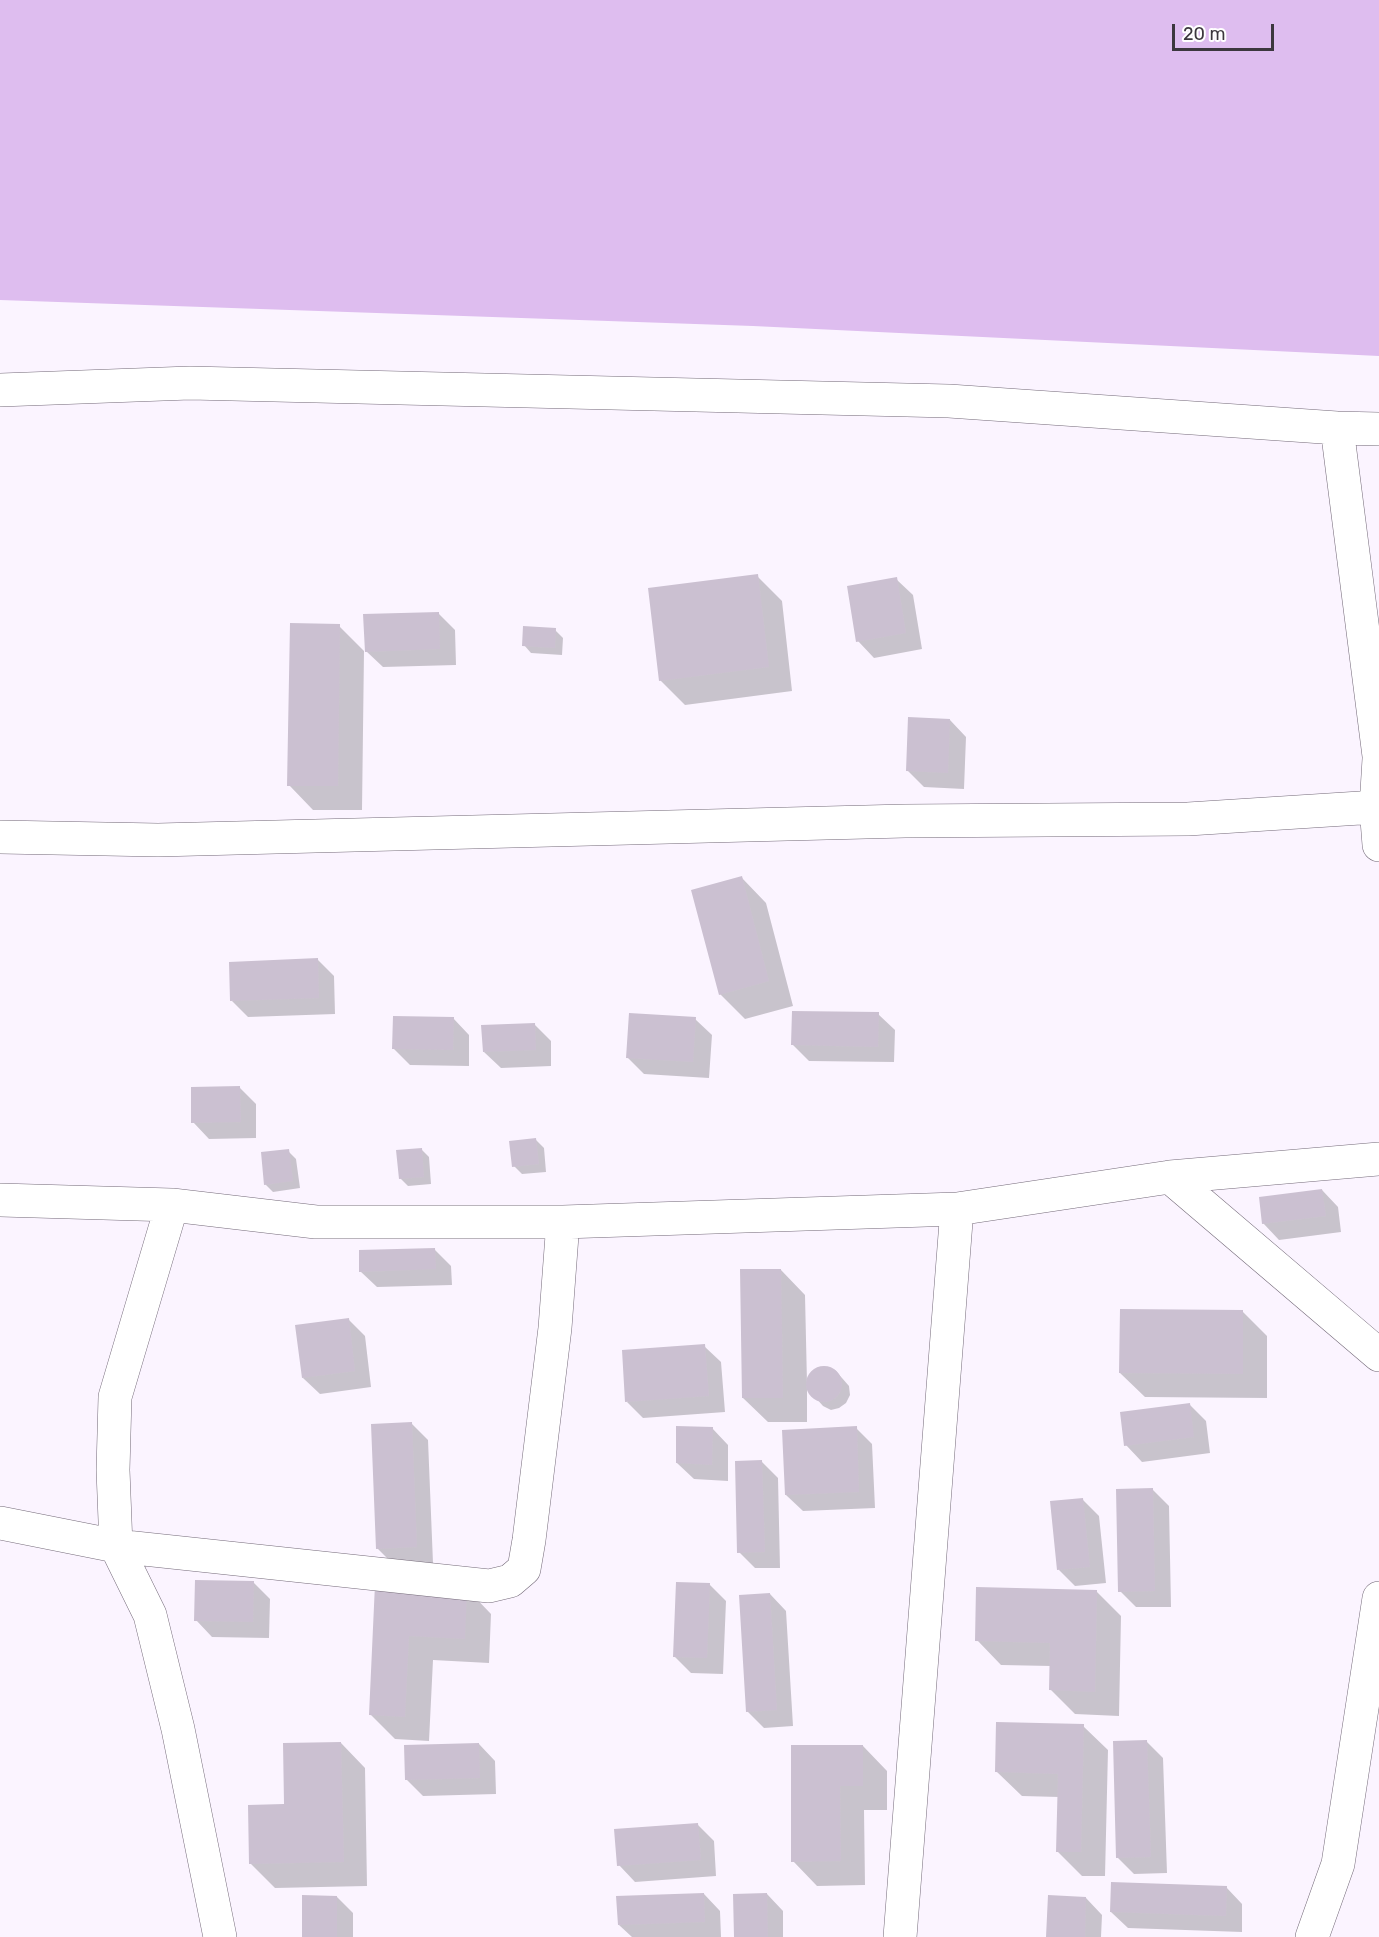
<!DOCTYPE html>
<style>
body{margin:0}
#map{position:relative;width:1379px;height:1937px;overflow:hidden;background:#fbf4ff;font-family:Rubik,sans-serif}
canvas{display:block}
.scale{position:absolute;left:1172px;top:24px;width:102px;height:27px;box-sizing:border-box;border:3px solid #3c373e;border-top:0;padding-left:8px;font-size:18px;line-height:21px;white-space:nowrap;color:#3c373e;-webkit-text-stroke:4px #fff;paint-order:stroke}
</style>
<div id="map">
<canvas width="1379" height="1937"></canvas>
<div class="scale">20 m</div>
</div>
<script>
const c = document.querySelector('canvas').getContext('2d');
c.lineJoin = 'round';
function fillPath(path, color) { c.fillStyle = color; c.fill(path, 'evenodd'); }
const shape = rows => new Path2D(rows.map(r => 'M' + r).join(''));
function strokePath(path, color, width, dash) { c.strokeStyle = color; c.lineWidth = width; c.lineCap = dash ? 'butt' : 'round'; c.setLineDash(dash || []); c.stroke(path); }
fillPath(shape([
 [0,0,1379,0,1379,356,753,326,0,300]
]), '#debdef');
fillPath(shape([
 [757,576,782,601,792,691,685,705,660,680],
 [896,579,913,595,922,649,874,658,858,641],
 [438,613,455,630,456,665,383,667,366,651],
 [339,626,364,651,362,810,313,810,289,785],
 [555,630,563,638,562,655,531,653,524,645],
 [950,720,966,737,964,789,924,787,908,771],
 [742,878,766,903,793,1006,745,1019,720,994],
 [318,960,334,976,335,1014,248,1017,232,1001],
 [878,1014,895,1030,894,1062,809,1061,792,1044],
 [453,1018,469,1035,469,1066,410,1065,394,1049],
 [695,1019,712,1035,709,1078,644,1074,627,1057],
 [534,1024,551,1041,551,1066,501,1068,484,1052],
 [240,1088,256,1104,256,1138,209,1139,193,1122],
 [536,1140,544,1148,546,1172,522,1174,514,1166],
 [421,1149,429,1157,431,1184,408,1186,400,1178],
 [288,1151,296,1159,300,1188,273,1192,265,1184],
 [1322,1190,1338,1207,1341,1232,1279,1240,1263,1223],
 [435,1250,451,1266,452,1285,377,1287,360,1271],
 [781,1270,805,1295,807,1383,811,1373,818,1368,827,1367,835,1370,849,1386,850,1395,846,1403,839,1408,831,1410,823,1406,807,1388,807,1422,768,1422,743,1398],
 [1242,1311,1267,1336,1267,1398,1145,1397,1120,1373],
 [348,1319,365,1336,371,1387,320,1394,303,1378],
 [704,1346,721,1362,725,1412,643,1418,627,1402],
 [1190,1405,1206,1421,1210,1453,1142,1462,1126,1445],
 [412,1424,428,1440,433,1563,394,1565,377,1548],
 [712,1428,728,1445,728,1481,694,1479,677,1463],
 [856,1428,872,1444,875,1508,803,1511,786,1495],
 [762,1462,778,1478,780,1568,755,1568,739,1552],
 [1152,1489,1169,1506,1171,1607,1136,1607,1120,1591],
 [1083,1500,1099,1516,1106,1583,1075,1586,1059,1570],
 [253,1582,270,1599,269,1638,212,1637,196,1620],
 [709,1584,726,1601,723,1674,691,1673,675,1657],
 [376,1585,467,1589,491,1614,489,1663,433,1660,429,1741,395,1739,370,1714],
 [1097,1592,1121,1616,1119,1716,1075,1714,1051,1690,1051,1666,1001,1665,977,1640],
 [770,1594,786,1611,793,1726,764,1728,747,1711],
 [1083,1726,1108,1750,1105,1876,1082,1876,1058,1852,1059,1797,1022,1796,997,1772],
 [1147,1742,1163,1758,1167,1873,1134,1874,1118,1858],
 [341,1743,365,1768,367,1886,275,1888,250,1863,286,1806],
 [479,1744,495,1761,496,1794,423,1796,406,1779],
 [863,1746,887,1771,887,1810,864,1810,865,1885,817,1886,793,1861],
 [697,1824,714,1841,716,1876,635,1882,619,1865],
 [1226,1887,1242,1904,1242,1932,1128,1928,1111,1912],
 [704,1894,720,1911,721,1937,632,1937,619,1925],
 [767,1894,783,1911,783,1937,735,1937],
 [337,1897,353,1913,353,1937,303,1937],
 [1086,1898,1102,1915,1101,1937,1047,1937]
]), '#0003');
fillPath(shape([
 [758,574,769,667,659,681,648,588],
 [897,577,906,633,856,642,847,586],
 [439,612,440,649,365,652,363,614],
 [290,623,340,624,338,786,287,786],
 [523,626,556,628,555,648,522,646],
 [908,717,950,719,948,773,906,771],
 [742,876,769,981,719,995,691,890],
 [318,958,319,998,230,1001,229,962],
 [792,1011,879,1012,878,1047,791,1045],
 [629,1013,696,1017,693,1062,626,1058],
 [393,1016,454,1017,453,1050,392,1049],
 [535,1023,536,1050,483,1052,481,1025],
 [240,1086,241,1122,191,1123,191,1087],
 [536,1138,539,1164,512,1167,509,1141],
 [422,1148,424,1177,399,1179,396,1150],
 [289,1149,293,1181,264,1185,261,1152],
 [1322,1189,1326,1216,1262,1224,1259,1197],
 [435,1248,436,1269,359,1272,359,1250],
 [740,1269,781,1269,783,1398,742,1398],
 [1120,1309,1243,1310,1243,1374,1119,1373],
 [349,1318,355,1371,302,1378,295,1325],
 [705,1344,709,1396,625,1402,622,1350],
 '806 1384a18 18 0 1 1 36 0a18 18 0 1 1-36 0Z',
 [1190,1403,1194,1437,1124,1446,1120,1412],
 [412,1422,417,1547,376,1549,371,1424],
 [676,1426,713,1427,712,1465,676,1463],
 [857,1426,859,1492,785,1495,782,1430],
 [762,1460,765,1552,737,1553,735,1461],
 [1153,1488,1155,1591,1118,1592,1116,1489],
 [1083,1498,1090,1567,1057,1570,1050,1501],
 [195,1580,254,1581,253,1622,194,1621],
 [676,1582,710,1583,707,1658,673,1657],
 [375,1584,467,1588,465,1639,409,1636,405,1717,369,1715],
 [976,1587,1097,1590,1095,1692,1049,1690,1050,1643,975,1641],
 [770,1593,777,1710,746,1712,739,1595],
 [996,1722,1084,1724,1081,1852,1056,1852,1058,1774,995,1772],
 [1147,1740,1151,1857,1116,1858,1113,1741],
 [341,1742,344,1862,249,1864,248,1805,284,1804,283,1743],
 [479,1743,480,1778,405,1780,404,1745],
 [791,1745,863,1745,863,1786,840,1786,841,1861,791,1862],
 [698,1823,701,1860,617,1866,614,1829],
 [1111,1882,1227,1886,1226,1916,1110,1912],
 [704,1893,705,1922,618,1925,616,1896],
 [767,1893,768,1937,734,1937,733,1894],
 [302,1895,337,1896,337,1937,302,1937],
 [1048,1895,1086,1897,1085,1937,1046,1937]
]), '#cbc0d1');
const street = shape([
 [0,390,190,383,949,401,1337,428,1379,429],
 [1337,428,1379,756],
 [1379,759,1376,807,1379,845],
 [0,837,158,840,905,821,1188,819,1376,807],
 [1170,1177,1379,1355],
 [0,1200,172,1205,316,1222,563,1222,957,1209,1170,1177,1379,1159],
 [172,1205,115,1397,113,1470,116,1546,150,1615,178,1729,220,1937],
 [0,1523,116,1546,489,1586,510,1581,524,1569,529,1540,555,1328,563,1222],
 [900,1937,957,1209],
 [1312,1937,1338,1864,1379,1598]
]);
strokePath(street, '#746a79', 34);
strokePath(street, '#fff', 33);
</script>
